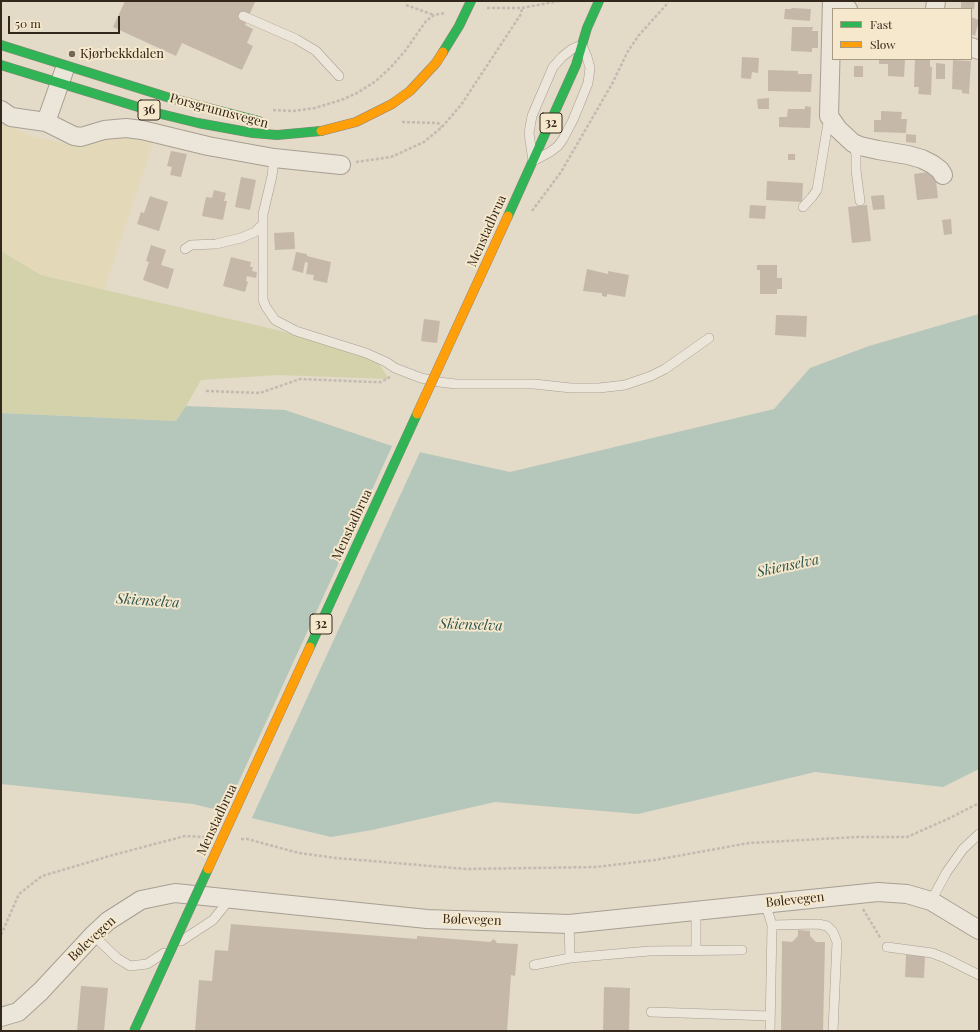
<!DOCTYPE html>
<meta charset="utf-8">
<style>
body{margin:0}
#map{position:relative;width:980px;height:1032px;overflow:hidden;background:#e3dac8;font-family:"Playfair Display",serif}
canvas{display:block}
.frame{position:absolute;inset:0;border:2px solid #34271b;pointer-events:none}
.legend{position:absolute;left:832px;top:8px;width:140px;height:52px;box-sizing:border-box;background:#f5e8cc;border:1px solid #a89b85;margin:0;padding:5px 7px;list-style:none;font-size:12px;color:#34271b}
.legend li{display:flex;align-items:center;gap:8px;height:20px}
.legend b{width:20px;border:1px solid #a89b85}
.scale{position:absolute;left:8px;top:16px;width:112px;height:18px;box-sizing:border-box;border:2px solid #34271b;border-top:0;padding-left:5px;font-size:12px;line-height:14px;white-space:nowrap;color:#34271b;-webkit-text-stroke:3px #f5e8cc;paint-order:stroke}
</style>
<div id="map">
<canvas width="980" height="1032"></canvas>
<div class="frame"></div>
<ul class="legend">
<li><b style="height:5px;background:#30b455"></b>Fast</li>
<li><b style="height:5px;background:#ff9f0a"></b>Slow</li>
</ul>
<div class="scale">50 m</div>
</div>
<script>
const c = document.querySelector('canvas').getContext('2d');
c.lineJoin = 'round';
function fillPath(path, color) { c.fillStyle = color; c.fill(path, 'evenodd'); }
const shape = rows => new Path2D(rows.map(r => 'M' + r).join(''));
function strokePath(path, color, width, dash) { c.strokeStyle = color; c.lineWidth = width; c.lineCap = dash ? 'butt' : 'round'; c.setLineDash(dash || []); c.stroke(path); }
function drawText(font, color, halo, rows, align = 'center') {
  c.font = font + ' "Playfair Display",serif'; c.lineWidth = 4; c.setLineDash([]); c.textBaseline = 'middle'; c.strokeStyle = halo; c.fillStyle = color; for (const [text, x, y, turn = 0] of rows) {
    c.save(); c.translate(x, y); c.rotate((+turn || 0) * Math.PI / 180); c.textAlign = isNaN(turn) ? turn : align; if (halo) c.strokeText(text, 0, 0); c.fillText(text, 0, 0); c.restore();
  }
}
fillPath(shape([
 [1,122,31,136,83,147,106,135,124,132,154,140,104,290,41,275,1,251]
]), '#e3d9b8');
fillPath(shape([
 [1,251,41,275,277,330,376,359,389,379,278,375,201,380,186,406,176,421,1,413]
]), '#d3d2aa');
fillPath(shape([
 [979,314,979,769,943,787,815,772,638,814,495,802,372,830,331,837,193,804,1,784,1,413,176,421,186,406,285,410,392,446,510,472,774,409,810,368,869,346]
]), '#b5c7bb');
fillPath(shape([
 [393,444,421,450,251,820,224,814]
]), '#e3dac8');
fillPath(shape([
 [125,1,252,1,255,2,245,25,253,29,247,43,253,46,242,70,182,43,176,56,113,27],
 [961,1,975,1,974,9,961,9],
 [792,8,811,9,810,21,784,19,785,9,791,9],
 [971,17,979,20,975,36,971,34],
 [792,27,813,27,812,31,818,31,818,48,812,48,812,52,791,51],
 [742,57,759,58,758,73,752,72,751,79,741,78],
 [879,59,905,59,904,77,888,76,888,64,879,64],
 [915,59,930,59,930,67,932,67,931,95,918,94,919,87,914,87],
 [953,60,971,61,969,94,962,93,962,90,952,89],
 [936,63,945,64,945,79,936,79],
 [854,66,863,66,863,77,854,77],
 [768,70,798,71,798,74,812,74,811,92,768,91],
 [769,98,769,109,758,109,757,99],
 [805,106,811,107,810,128,779,127,779,117,787,117,788,109,805,109],
 [881,111,902,112,901,119,907,119,906,133,874,132,874,120,881,120],
 [906,134,916,135,916,143,906,142],
 [171,151,187,154,181,177,170,175,172,167,167,166],
 [788,154,795,154,795,160,788,160],
 [935,171,938,198,917,200,914,174],
 [241,177,256,180,250,210,235,207],
 [767,181,803,183,802,202,766,200],
 [214,190,226,193,224,201,227,201,223,220,202,216,206,197,212,198],
 [884,195,885,209,873,210,871,196],
 [150,196,168,202,159,231,137,224,141,212,144,213],
 [750,205,766,206,765,219,749,218],
 [867,205,871,241,852,243,848,207],
 [951,219,952,234,944,235,942,220],
 [294,232,295,249,275,250,274,233],
 [151,245,166,250,161,265,174,269,168,289,143,280,149,262,146,261],
 [296,252,307,254,307,256,331,262,327,283,313,280,314,275,306,274,308,263,305,262,303,273,292,270],
 [231,257,251,262,250,267,253,267,252,271,257,272,256,278,247,276,246,281,248,282,245,292,223,286],
 [757,265,777,265,777,278,782,278,782,289,777,289,777,294,760,294,760,270,757,270],
 [587,269,608,274,608,271,629,275,625,297,607,294,607,297,602,296,602,293,583,291],
 [776,315,807,316,806,337,775,335],
 [424,319,440,321,437,343,421,341],
 [231,924,417,939,417,936,490,942,494,939,497,943,518,944,515,976,511,975,507,1031,195,1031,199,980,212,981,215,950,228,951],
 [798,930,810,931,810,936,816,942,825,942,823,1031,781,1031,782,941,792,942,798,936],
 [906,955,925,956,924,978,905,977],
 [81,986,108,988,104,1031,77,1031],
 [604,987,630,988,629,1031,603,1031]
]), '#c6b8a9');
const lane = shape([
 [243,16,296,39,316,51,339,76],
 [582,45,587,57,590,68,588,83,573,120,563,139,558,146,550,152,533,161,529,133,532,116,553,67,562,57,572,49,582,45],
 [853,143,856,154,856,170,860,201],
 [274,158,272,176,263,214,263,300,266,307,275,320,296,331,366,353,386,362,395,368,421,378,439,382,456,384,534,384,571,388,599,388,625,385,651,376,665,369,709,338],
 [803,207,812,197,817,190,829,117],
 [185,249,191,245,216,244,241,238,255,232,263,224],
 [931,901,946,873,963,849,979,834],
 [765,903,772,925,770,1031],
 [569,924,570,958],
 [772,925,818,924,827,926,833,932,837,942,833,1031],
 [93,935,117,958,130,966,147,964,164,953],
 [181,941,213,920,230,899],
 [887,947,932,953,945,958,979,975],
 [696,950,696,910],
 [534,965,570,958,649,951,742,950],
 [651,1012,770,1016]
]);
const street = shape([
 [832,1,829,116,838,129,853,143,860,146,878,150,908,155,922,159,932,164,940,170,943,175],
 [832,1,848,9],
 [935,9,936,1],
 [971,47,979,50],
 [1,110,11,117,46,122,74,136,81,137,104,130,126,128,142,130,208,146,274,158,341,165],
 [46,122,64,71],
 [1,1017,18,1012,41,991,93,935,108,921,141,900,175,893,427,919,569,924,878,892,907,894,931,901,979,930]
]);
const fast = shape([
 [1,45,170,98,259,121],
 [443,52,459,26,471,1],
 [1,65,161,114,198,123,253,133,277,135,321,131],
 [508,216,576,65,587,28,599,1]
]);
const slow = shape([
 [321,131,356,122,392,104,410,91,436,63,443,52]
]);
strokePath(lane, '#a79f92', 10);
strokePath(street, '#a79f92', 20);
strokePath(fast, '#8d8479', 10);
strokePath(slow, '#8d8479', 10);
strokePath(shape([
 [406,5,434,15],
 [487,8,522,8,559,1],
 [273,110,293,111,315,108,344,99,357,93,376,81,391,67,405,51,426,21,434,15,445,13],
 [402,122,438,123,442,127],
 [356,162,391,157,424,142,442,127,461,105,521,14,522,8],
 [532,211,561,172,612,84,628,51,639,35,666,5,668,1],
 [206,391,260,393,300,379,372,382,381,382,390,377],
 [241,839,247,839,299,853,336,858,466,869,596,867,655,860,749,843,857,837,907,837,950,818,979,803],
 [863,909,881,939],
 [1,935,19,894,42,876,113,855,185,836,204,837]
]), '#c3bbb1', 2.5, [3, 2]);
strokePath(lane, '#ebe5da', 9);
strokePath(street, '#ebe5da', 18);
strokePath(fast, '#30b455', 9);
strokePath(slow, '#ff9f0a', 9);
const fastBridge = shape([
 [310,647,417,414],
 [134,1031,208,869]
]);
const slowBridge = shape([
 [417,414,508,216],
 [208,869,310,647]
]);
strokePath(fastBridge, '#8d8479', 10, []);
strokePath(slowBridge, '#8d8479', 10, []);
strokePath(fastBridge, '#30b455', 9);
strokePath(slowBridge, '#ff9f0a', 9);
for (const [x, y, r, color] of [
 [72,54,4,"#716658"]
]) { const dot = new Path2D(); dot.arc(x, y, r, 0, 2 * Math.PI); c.fillStyle = color; c.fill(dot); strokePath(dot, '#f5e8cc', 1.5); }
for (const [x, y, w] of [
 [149,110,22],
 [551,123,22],
 [321,624,22]
]) { const box = new Path2D(); box.roundRect(x - w / 2, y - 10, w, 20, 3); c.fillStyle = '#f5e8cc'; c.fill(box); strokePath(box, '#34271b', 1); }
drawText('bold 12px', '#34271b', null, [
 ["36",149,110],
 ["32",551,123],
 ["32",321,624]
]);
drawText('13px', '#34271b', '#f5e8cc', [
 ["Kjørbekkdalen",80,54]
], 'left');
drawText('13px', '#34271b', '#f5e8cc', [
 ["Porsgrunnsvegen",219,111,15],
 ["Menstadbrua",487,231,-66],
 ["Menstadbrua",352,525,-65],
 ["Menstadbrua",217,820,-65],
 ["Bølevegen",795,900,-6],
 ["Bølevegen",472,920,2],
 ["Bølevegen",92,939,-43]
]);
drawText('italic 14px', '#2a5450', '#f5e8cc', [
 ["Skienselva",788,566,-12],
 ["Skienselva",148,601,4],
 ["Skienselva",471,625,2]
]);
</script>
